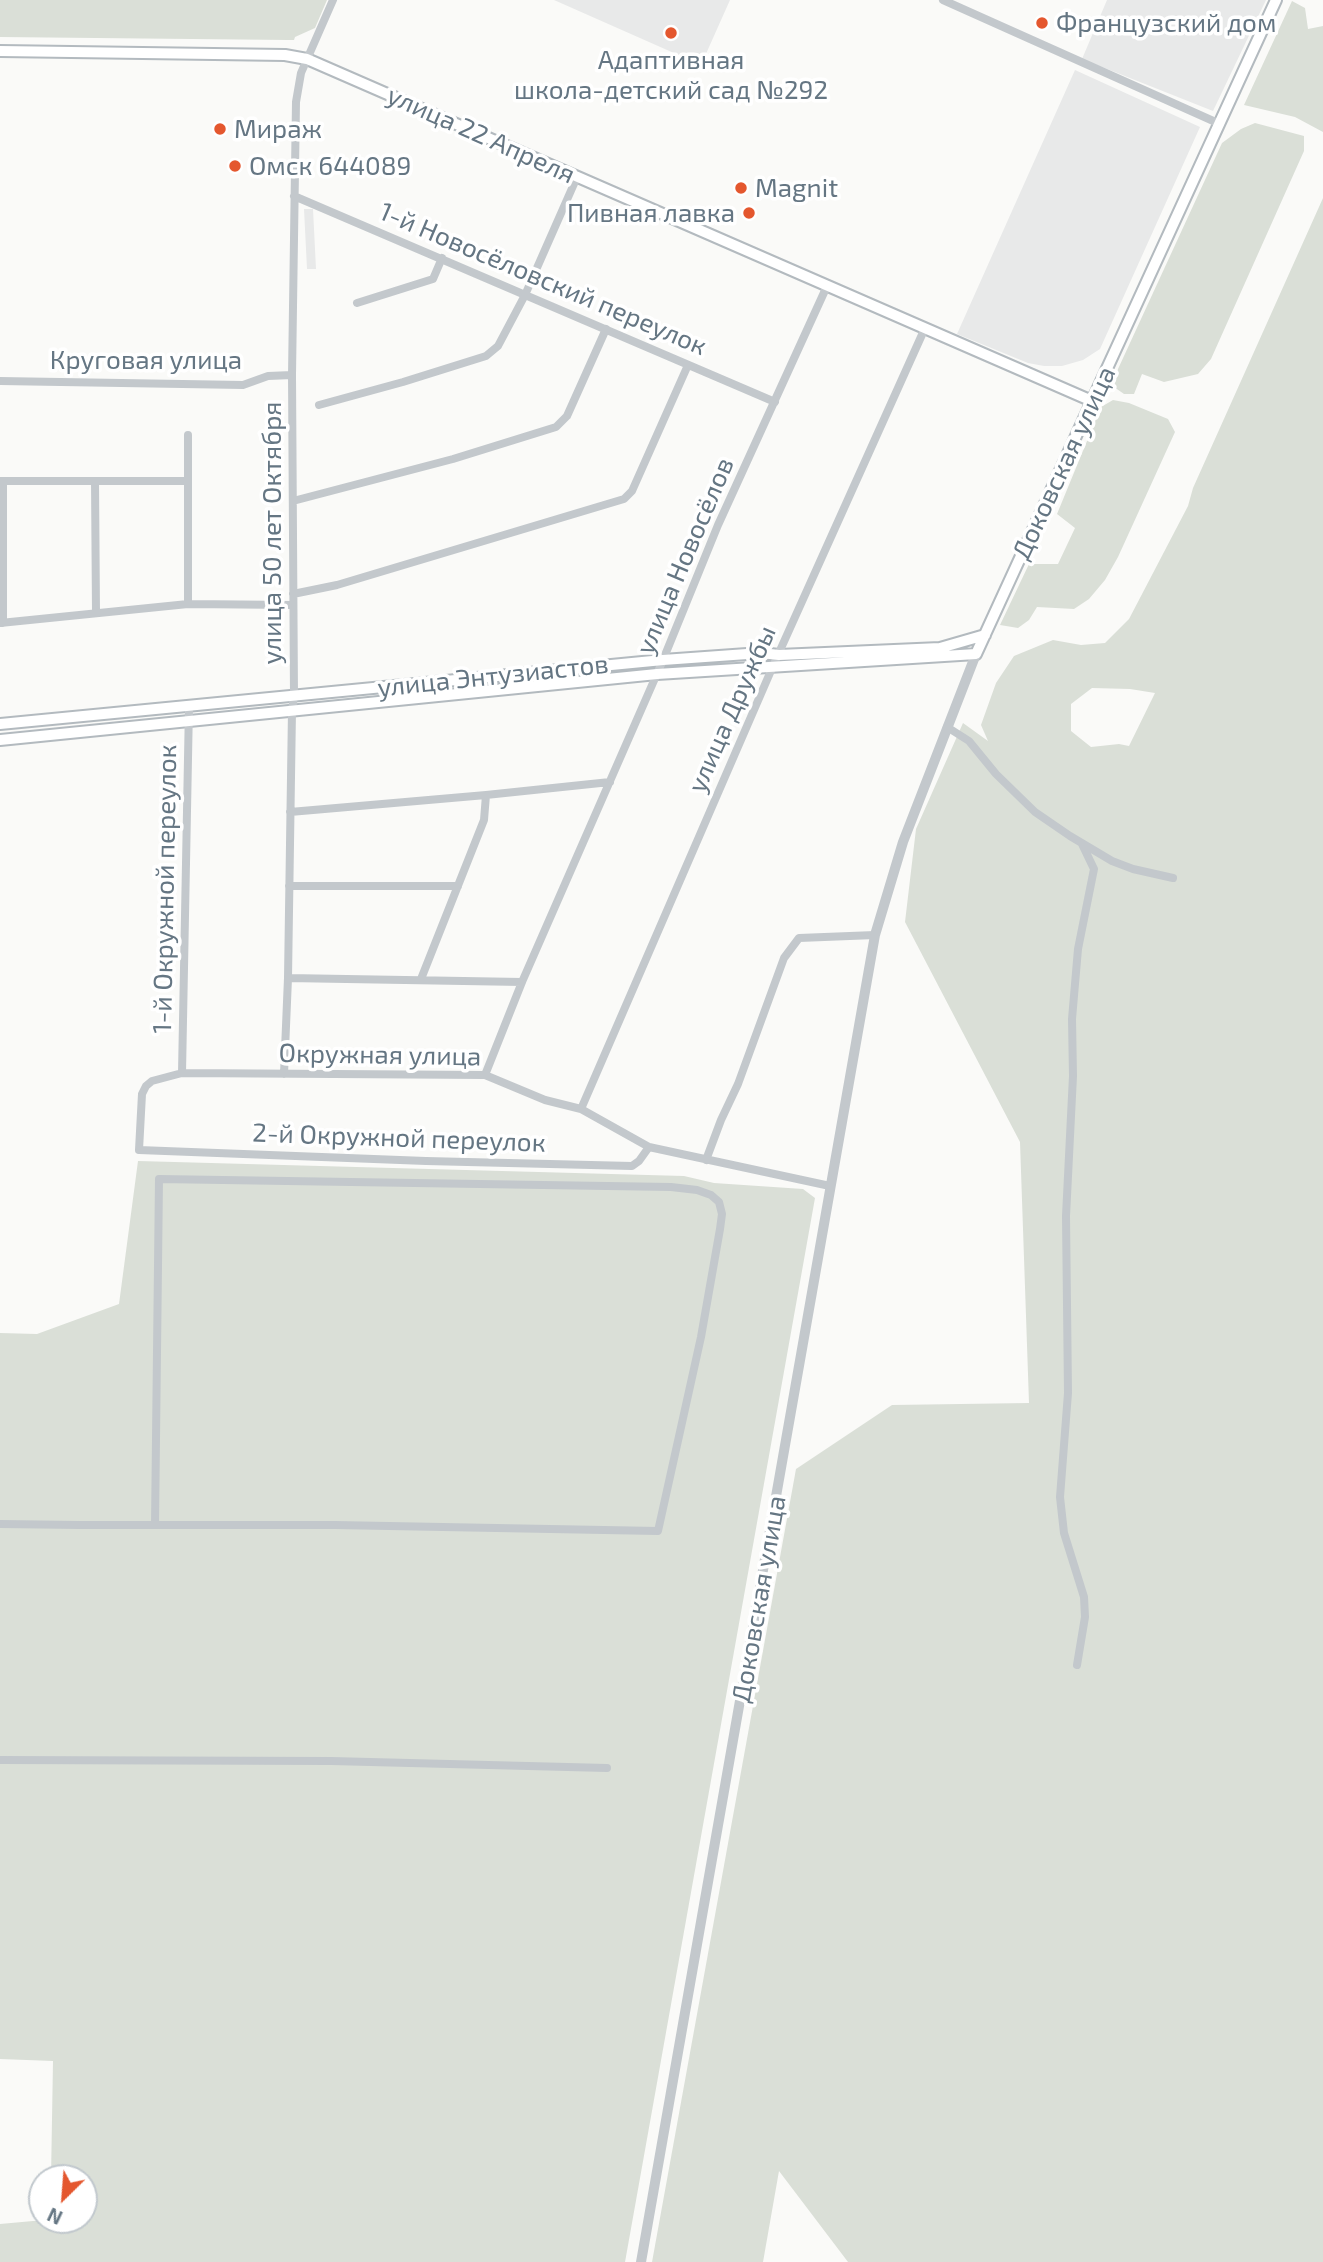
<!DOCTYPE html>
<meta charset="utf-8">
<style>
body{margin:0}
#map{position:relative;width:1323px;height:2262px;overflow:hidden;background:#fafaf8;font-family:"Exo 2",sans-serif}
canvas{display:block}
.north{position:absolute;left:28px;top:2164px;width:70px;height:70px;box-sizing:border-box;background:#fff;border:2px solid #c1c8cd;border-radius:50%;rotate:205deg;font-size:19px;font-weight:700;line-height:28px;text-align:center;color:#657683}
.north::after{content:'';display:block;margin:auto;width:24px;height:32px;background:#e4572e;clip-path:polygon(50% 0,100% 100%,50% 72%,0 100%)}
</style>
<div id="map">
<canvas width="1323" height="2262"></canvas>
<div class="north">N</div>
</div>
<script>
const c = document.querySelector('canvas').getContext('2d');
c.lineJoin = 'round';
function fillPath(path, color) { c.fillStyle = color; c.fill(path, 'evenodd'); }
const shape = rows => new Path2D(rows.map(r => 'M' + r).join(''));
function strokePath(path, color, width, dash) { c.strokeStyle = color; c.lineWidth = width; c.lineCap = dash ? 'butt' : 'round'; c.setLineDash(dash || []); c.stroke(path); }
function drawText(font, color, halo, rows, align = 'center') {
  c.font = font + ' "Exo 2",sans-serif'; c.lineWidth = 7; c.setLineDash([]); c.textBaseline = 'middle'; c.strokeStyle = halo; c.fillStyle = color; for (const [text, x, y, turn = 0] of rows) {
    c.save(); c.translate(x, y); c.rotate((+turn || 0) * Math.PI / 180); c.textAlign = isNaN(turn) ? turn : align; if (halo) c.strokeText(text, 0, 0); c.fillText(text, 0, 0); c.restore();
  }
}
fillPath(shape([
 [554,0,730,0,701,65],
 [1107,0,1266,0,1213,111,1082,59],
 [1075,70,1200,127,1100,349,1083,360,1062,366,1044,366,1028,363,957,334],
 [304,209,313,209,316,269,307,269]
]), '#e8e9e9');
fillPath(shape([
 [0,0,327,0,315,28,295,37,294,40,288,40,0,37],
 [1292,1,1305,8,1308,29,1323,26,1323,132,1295,117,1244,105],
 [1255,123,1304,136,1304,151,1211,359,1198,374,1164,382,1142,374,1134,394,1124,394,1114,387,1118,369,1222,143,1241,129],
 [1323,198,1323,2262,848,2262,779,2171,763,2262,652,2262,796,1469,892,1405,1029,1403,1020,1142,905,922,916,829,963,723,988,741,981,725,996,683,1014,656,1053,640,1081,645,1105,643,1129,619,1188,506,1193,488],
 [1092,688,1130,689,1155,693,1129,746,1119,744,1091,747,1071,731,1071,704],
 [1113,400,1129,403,1168,419,1175,432,1118,557,1105,580,1089,599,1074,609,1037,607,1029,620,1018,628,1000,625,1029,564,1058,564,1075,528,1057,514,1101,407],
 [138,1161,684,1176,714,1183,803,1189,815,1198,625,2262,0,2262,0,2224,44,2220,84,2220,84,2178,51,2178,53,2061,0,2059,0,1333,37,1334,119,1304]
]), '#dadfd7');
const secondary = shape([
 [0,51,285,55,307,59,1092,401],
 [0,724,663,660,761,653,779,655,940,648,985,635],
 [0,740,657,674,976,654,1276,0]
]);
strokePath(secondary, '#b3babf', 14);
strokePath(shape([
 [943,0,1220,124],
 [294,196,775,402],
 [357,303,433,279,442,258],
 [0,381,243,385,268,376,292,375],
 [319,405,403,382,486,356,498,346,525,295,577,177],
 [188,435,188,604],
 [0,481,187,481],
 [95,481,96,613],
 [3,482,3,623],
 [293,501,453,459,556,427,567,416,606,329],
 [293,594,337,585,624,499,632,491,688,365],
 [0,623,188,604,293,605],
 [947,727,969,741,996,774,1035,812,1070,836,1112,861,1133,869,1173,878],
 [290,812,486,795,610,782],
 [289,886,458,886],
 [288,978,522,982],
 [421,979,484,820,486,795],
 [182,1073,189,706],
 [284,1074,288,978,292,710,294,696,292,375,296,102,301,73,333,0],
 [485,1075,522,982,663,660,718,525,827,286],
 [581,1109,773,666,925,328],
 [649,1147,639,1161,632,1166,426,1161,139,1150,142,1094,146,1086,152,1081,182,1073,485,1075,545,1100,581,1109,649,1147,830,1186],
 [706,1160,721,1120,738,1084,784,958,799,938,875,935],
 [0,1524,80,1525,335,1525,658,1531,701,1337,720,1229,722,1214,719,1202,711,1195,697,1190,671,1187,159,1179,155,1525],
 [1077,1665,1085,1617,1084,1597,1064,1533,1060,1497,1068,1393,1066,1216,1073,1076,1072,1019,1078,949,1094,869,1082,844],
 [0,1760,331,1761,607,1768]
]), '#c3c8cc', 8);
strokePath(shape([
 [641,2262,875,935,903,842,976,654]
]), '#c3c8cc', 10);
strokePath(secondary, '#fff', 10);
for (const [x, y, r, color] of [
 [1042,23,7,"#e4572e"],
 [671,33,7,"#e4572e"],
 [220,129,7,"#e4572e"],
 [235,166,7,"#e4572e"],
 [741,188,7,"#e4572e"],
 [749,213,7,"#e4572e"]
]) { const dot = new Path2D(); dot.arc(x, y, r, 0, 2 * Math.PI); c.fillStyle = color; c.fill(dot); strokePath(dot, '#fff', 2.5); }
drawText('26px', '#657683', '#fff', [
 ["Французский дом",1056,23],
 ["Адаптивная",671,60,"center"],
 ["школа-детский сад №292",671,90,"center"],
 ["Мираж",234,129],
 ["Омск 644089",249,166],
 ["Magnit",755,188],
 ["Пивная лавка",735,213,"right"]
], 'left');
drawText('26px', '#657683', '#fff', [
 ["улица 22 Апреля",481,135,24],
 ["1-й Новосёловский переулок",543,279,23],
 ["Круговая улица",146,360],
 ["Доковская улица",1064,463,-65],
 ["улица 50 лет Октября",272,533,-90],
 ["улица Новосёлов",685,556,-67],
 ["улица Энтузиастов",493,676,-6],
 ["улица Дружбы",732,709,-66],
 ["1-й Окружной переулок",165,889,-89],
 ["Окружная улица",380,1055,1],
 ["2-й Окружной переулок",399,1138,2],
 ["Доковская улица",759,1599,-80]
]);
</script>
